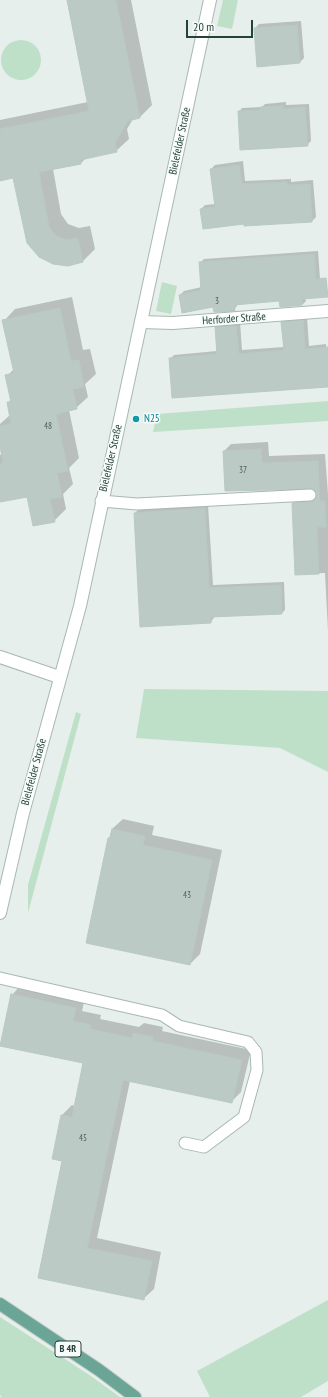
<!DOCTYPE html>
<meta charset="utf-8">
<style>
body{margin:0}
#map{position:relative;width:328px;height:1397px;overflow:hidden;background:#e6efeb;font-family:"PT Sans Narrow",sans-serif}
canvas{display:block}
.scale{position:absolute;left:186px;top:20px;width:67px;height:18px;box-sizing:border-box;border:2px solid #24423a;border-top:0;padding-left:5px;font-size:12px;line-height:14px;white-space:nowrap;color:#24423a;-webkit-text-stroke:3px #f7fbf9;paint-order:stroke}
</style>
<div id="map">
<canvas width="328" height="1397"></canvas>
<div class="scale">20 m</div>
</div>
<script>
const c = document.querySelector('canvas').getContext('2d');
c.lineJoin = 'round';
function fillPath(path, color) { c.fillStyle = color; c.fill(path, 'evenodd'); }
const shape = rows => new Path2D(rows.map(r => 'M' + r).join(''));
function strokePath(path, color, width, dash) { c.strokeStyle = color; c.lineWidth = width; c.lineCap = dash ? 'butt' : 'round'; c.setLineDash(dash || []); c.stroke(path); }
function drawText(font, color, halo, rows, align = 'center') {
  c.font = font + ' "PT Sans Narrow",sans-serif'; c.lineWidth = 3; c.setLineDash([]); c.textBaseline = 'middle'; c.strokeStyle = halo; c.fillStyle = color; for (const [text, x, y, turn = 0] of rows) {
    c.save(); c.translate(x, y); c.rotate((+turn || 0) * Math.PI / 180); c.textAlign = isNaN(turn) ? turn : align; if (halo) c.strokeText(text, 0, 0); c.fillText(text, 0, 0); c.restore();
  }
}
fillPath(shape([
 [223,0,238,0,232,29,217,26],
 '1 60a20 20 0 1 1 40 0a20 20 0 1 1-40 0Z',
 [162,282,177,286,171,314,156,311],
 [328,401,328,421,153,432,157,414],
 [144,689,328,691,328,772,280,748,136,738],
 [76,712,81,714,28,913,28,885],
 [328,1300,328,1381,301,1397,210,1397,197,1371],
 [0,1317,88,1374,120,1397,2,1397,0,1395]
]), '#bfe0c8');
fillPath(shape([
 [68,0,131,0,152,105,140,117,133,119,127,129,129,139,116,151,86,158,81,163,53,169,61,214,68,224,79,228,90,226,95,249,83,261,68,264,14,177,0,180,0,120,88,102],
 [301,21,304,58,300,62,255,28,259,24],
 [286,102,286,105,309,104,311,141,307,145,239,112,242,108,262,107,265,104],
 [243,161,245,181,291,179,291,182,313,180,316,217,312,221,245,222,201,209,205,205,216,204,211,169,215,165],
 [318,251,321,293,305,298,306,301,302,305,280,300,238,304,234,310,214,306,180,295,184,291,202,287,200,263,204,259],
 [72,297,83,350,90,349,96,374,85,384,88,397,76,408,69,410,79,458,69,468,73,484,63,494,66,509,54,521,28,496,0,501,0,455,3,454,0,441,0,424,10,415,8,403,11,399,7,376,14,369,4,321,15,309],
 [307,317,309,346,326,344,328,386,170,359,174,355,217,351,216,328,220,324,240,322,242,350,284,347,282,323,286,319],
 [268,442,269,456,325,454,328,494,328,631,325,573,296,574,294,503,301,496,317,495,317,491,224,451,231,444],
 [208,505,213,585,284,582,285,610,281,614,215,616,211,622,135,513,139,509],
 [123,819,154,826,152,835,222,850,200,954,190,964,109,839,112,829],
 [22,984,85,998,82,1011,101,1015,100,1019,139,1027,144,1023,163,1027,162,1031,251,1050,241,1092,231,1102,130,1081,97,1238,161,1252,154,1289,143,1299,39,1277,63,1160,62,1115,72,1105,75,1106,84,1062,12,995]
]), '#0003');
const building = shape([
 [67,0,116,0,140,118,128,121,115,142,117,152,80,160,81,164,39,172,49,227,56,236,66,240,78,238,83,262,68,266,53,264,39,257,27,243,13,178,0,181,0,129,89,111,67,0],
 [297,25,300,63,257,67,254,28,297,25],
 [283,106,283,109,305,107,308,146,240,150,238,111,260,110,260,107,283,106],
 [239,165,242,184,287,182,287,185,310,184,312,222,244,226,244,224,203,229,200,209,215,207,210,169,239,165],
 [314,254,316,279,326,278,328,297,302,299,302,305,280,307,279,301,234,305,235,311,214,312,213,307,182,313,179,295,201,290,199,262,314,254],
 [60,308,71,361,79,360,84,387,73,389,77,409,56,414,68,471,57,473,62,497,50,499,55,522,33,526,27,497,0,502,0,464,3,463,0,446,0,426,11,424,7,402,11,402,5,375,14,373,2,320,60,308],
 [303,320,305,349,328,347,328,387,172,398,169,358,217,354,215,327,236,326,239,354,284,350,281,322,303,320],
 [261,449,262,463,318,461,320,501,325,501,326,527,317,527,319,574,295,575,292,503,314,501,317,494,314,489,225,491,223,451,261,449],
 [205,508,209,588,281,585,282,614,211,617,211,623,140,627,134,513,205,508],
 [112,829,145,836,143,845,212,860,190,965,86,943,108,838,110,838,112,829],
 [11,994,76,1008,73,1021,91,1025,90,1029,132,1038,133,1033,153,1037,153,1041,242,1060,232,1103,123,1080,87,1248,152,1261,144,1300,38,1278,62,1161,52,1159,61,1115,72,1117,83,1063,0,1046,11,994]
]);
fillPath(building, '#bbcac4');
strokePath(building, '#b8c9c2', 1);
const service = shape([
 [101,501,137,504,310,495],
 [0,978,162,1015,179,1026,248,1042,256,1052,257,1070,244,1117,204,1147,185,1143]
]);
const minor = shape([
 [141,322,173,323,328,311],
 [0,657,59,677]
]);
const tertiary = shape([
 [0,913,23,813,80,606,210,0]
]);
const primary = shape([
 [0,1304,99,1370,135,1397]
]);
strokePath(service, '#a8b8b2', 13);
strokePath(minor, '#a8b8b2', 14);
strokePath(tertiary, '#a8b8b2', 14);
strokePath(primary, '#c2cac8', 14);
strokePath(service, '#fff', 11);
strokePath(minor, '#fff', 12);
strokePath(tertiary, '#fff', 12);
strokePath(primary, '#6aa596', 12);
for (const [x, y, r, color] of [
 [136,419,4,"#0f9aa8"]
]) { const dot = new Path2D(); dot.arc(x, y, r, 0, 2 * Math.PI); c.fillStyle = color; c.fill(dot); strokePath(dot, '#f7fbf9', 1.5); }
drawText('9px', '#4a645c', null, [
 ["3",217,301],
 ["48",48,426],
 ["37",243,470],
 ["43",187,895],
 ["45",83,1138]
]);
for (const [x, y, w] of [
 [68,1349,26]
]) { const box = new Path2D(); box.roundRect(x - w / 2, y - 8, w, 16, 3); c.fillStyle = '#f7fbf9'; c.fill(box); strokePath(box, '#24423a', 1); }
drawText('bold 10px', '#24423a', null, [
 ["B 4R",68,1349]
]);
drawText('11px', '#24423a', '#f7fbf9', [
 ["Bielefelder Straße",180,141,-78],
 ["Herforder Straße",234,319,-4],
 ["Bielefelder Straße",111,458,-77],
 ["Bielefelder Straße",34,772,-75]
]);
drawText('11px', '#0d838f', '#f7fbf9', [
 ["N25",144,419]
], 'left');
</script>
